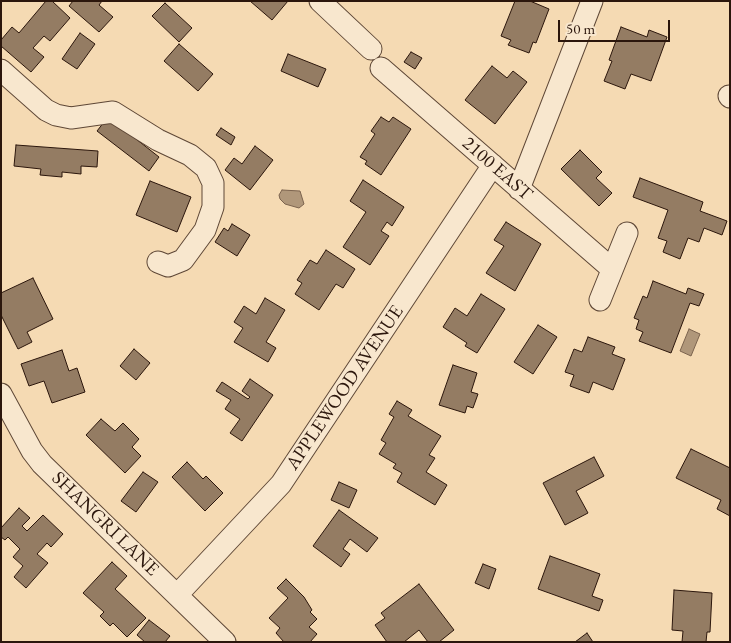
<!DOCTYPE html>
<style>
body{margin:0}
#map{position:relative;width:731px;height:643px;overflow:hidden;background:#f5dab3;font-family:"EB Garamond",serif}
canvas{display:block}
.frame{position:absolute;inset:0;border:2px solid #2b160c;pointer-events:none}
.scale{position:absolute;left:558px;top:20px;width:112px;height:22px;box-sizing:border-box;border:2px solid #2b160c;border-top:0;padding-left:6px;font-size:15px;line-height:18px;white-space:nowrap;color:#2b160c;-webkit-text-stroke:4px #f8e7ce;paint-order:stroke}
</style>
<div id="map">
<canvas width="731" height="643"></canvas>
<div class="frame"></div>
<div class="scale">50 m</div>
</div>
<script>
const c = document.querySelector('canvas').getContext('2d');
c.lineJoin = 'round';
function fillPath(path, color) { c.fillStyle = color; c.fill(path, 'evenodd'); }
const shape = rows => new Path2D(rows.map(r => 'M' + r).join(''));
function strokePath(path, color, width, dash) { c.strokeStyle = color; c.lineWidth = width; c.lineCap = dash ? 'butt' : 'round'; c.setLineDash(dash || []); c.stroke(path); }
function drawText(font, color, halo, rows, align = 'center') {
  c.font = font + ' "EB Garamond",serif'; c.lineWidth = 4; c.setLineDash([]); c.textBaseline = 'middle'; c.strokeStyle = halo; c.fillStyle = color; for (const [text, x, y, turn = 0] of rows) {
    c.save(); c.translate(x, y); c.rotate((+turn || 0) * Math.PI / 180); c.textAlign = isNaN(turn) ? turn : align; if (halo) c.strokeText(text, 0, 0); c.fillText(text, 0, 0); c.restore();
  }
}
const water = shape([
 [282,190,300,191,304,204,299,208,285,204,280,199,279,195,282,190],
 [689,329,700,334,691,356,680,351,689,329]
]);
fillPath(water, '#b0977a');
strokePath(water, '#7b634e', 1);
const building = shape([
 [46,1,52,1,70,18,50,41,44,36,33,48,44,57,31,72,1,46,1,40,12,27,19,33,46,1],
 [73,1,102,1,99,5,113,17,99,32,69,6,73,1],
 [250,1,288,1,272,20,250,1],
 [515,1,530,1,549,9,536,43,533,42,529,53,508,45,511,40,501,36,515,1],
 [165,3,192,28,179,42,152,16,165,3],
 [621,27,647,37,649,30,667,37,651,81,631,74,625,89,604,81,612,61,609,60,621,27],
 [80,33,95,44,77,69,62,59,80,33],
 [179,44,213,74,198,91,164,61,179,44],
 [411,52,422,58,415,69,404,62,411,52],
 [288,54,326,69,318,87,281,71,288,54],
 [492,66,507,78,513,71,527,82,495,124,465,100,492,66],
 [108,117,159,157,149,171,97,131,108,117],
 [381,117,389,122,393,117,411,129,381,175,365,164,367,161,360,157,375,134,371,131,381,117],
 [221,128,235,137,231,145,216,135,221,128],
 [16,145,98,151,97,167,81,166,81,174,62,172,62,177,40,175,41,169,14,166,16,145],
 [255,146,273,160,250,190,225,170,234,158,242,164,255,146],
 [580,150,602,172,596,178,612,193,599,206,561,169,580,150],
 [640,178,703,202,700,211,727,221,722,235,704,228,699,242,688,238,680,259,663,252,667,241,658,238,668,210,633,197,640,178],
 [363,180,404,207,392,226,387,222,381,231,389,236,370,265,343,247,366,212,350,201,363,180],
 [150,181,191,197,177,232,136,215,150,181],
 [506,222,541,244,515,291,486,273,504,246,494,240,506,222],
 [232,224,250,235,237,256,215,242,224,228,228,231,232,224],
 [326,250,355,269,343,288,336,284,319,310,295,294,302,283,297,280,310,260,317,264,326,250],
 [33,278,53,319,27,332,32,342,18,349,1,315,1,293,33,278],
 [653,281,686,294,688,288,704,294,699,306,690,303,671,353,639,341,643,332,636,329,639,320,634,318,643,296,647,298,653,281],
 [481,294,505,309,477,353,465,346,467,343,443,327,455,308,467,316,481,294],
 [265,298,285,310,266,342,276,348,268,362,234,342,243,328,234,322,244,306,256,314,265,298],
 [538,325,557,337,533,374,514,362,538,325],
 [588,337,615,347,612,354,625,359,613,390,593,382,589,393,570,386,574,375,565,372,574,349,582,352,588,337],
 [134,349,150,363,136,380,120,366,134,349],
 [62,350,69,371,77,368,85,392,52,403,44,381,29,386,21,364,62,350],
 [453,365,477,373,471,392,478,394,473,408,467,406,465,413,439,405,453,365],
 [250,379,273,395,242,441,230,433,240,419,225,409,231,400,216,391,222,382,248,399,250,397,242,391,250,379],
 [397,401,412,410,408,416,441,436,429,455,435,458,426,472,447,485,435,505,397,482,402,473,393,468,396,464,379,454,386,443,381,440,394,417,389,414,397,401],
 [101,419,115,431,123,423,139,439,132,447,141,456,125,473,86,435,101,419],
 [691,449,730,468,730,516,717,509,721,500,676,478,691,449],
 [594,457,604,476,576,491,588,513,565,525,543,483,594,457],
 [187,462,203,479,206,476,223,493,205,511,172,477,187,462],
 [143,472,158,482,136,512,121,501,143,472],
 [339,482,357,490,349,508,331,500,339,482],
 [19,508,30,518,22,526,27,531,43,515,63,534,51,547,47,543,37,554,48,563,26,588,14,577,23,566,13,557,20,549,8,537,5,540,1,537,1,528,19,508],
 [339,510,378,538,367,552,350,539,343,549,350,554,341,567,313,546,339,510],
 [550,556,600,574,592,596,603,600,599,611,538,589,550,556],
 [112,562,127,576,115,589,146,618,127,637,113,623,110,626,100,616,104,612,83,593,112,562],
 [483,564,496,569,489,589,475,583,483,564],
 [286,579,304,597,312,610,310,612,317,619,309,627,317,634,310,642,284,642,276,633,280,628,269,618,288,598,277,588,286,579],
 [419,584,454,630,439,642,428,642,419,630,404,642,387,642,375,625,385,618,381,613,419,584],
 [674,590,712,593,710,632,707,632,706,642,682,642,683,631,672,630,674,590],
 [149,620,170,636,165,642,145,642,137,635,149,620],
 [587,633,593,642,575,642,587,633]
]);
fillPath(building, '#947c63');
strokePath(building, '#2b160c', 1);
const minor = shape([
 [320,1,371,49],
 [381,68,612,269],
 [1,70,46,110,56,115,71,118,113,112,158,140,190,155,206,168,213,183,213,207,205,230,183,260,168,266,158,262],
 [729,96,730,97],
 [519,189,592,1],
 [600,300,627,233],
 [1,394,32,451,42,464,225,642],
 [178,594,281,484,493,165]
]);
strokePath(minor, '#5e4736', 23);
strokePath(minor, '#f8e7ce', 21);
drawText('19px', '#2b160c', '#f8e7ce', [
 ["2100 EAST",497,169,41],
 ["APPLEWOOD AVENUE",345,388,-56],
 ["SHANGRI LANE",105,524,44]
]);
</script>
